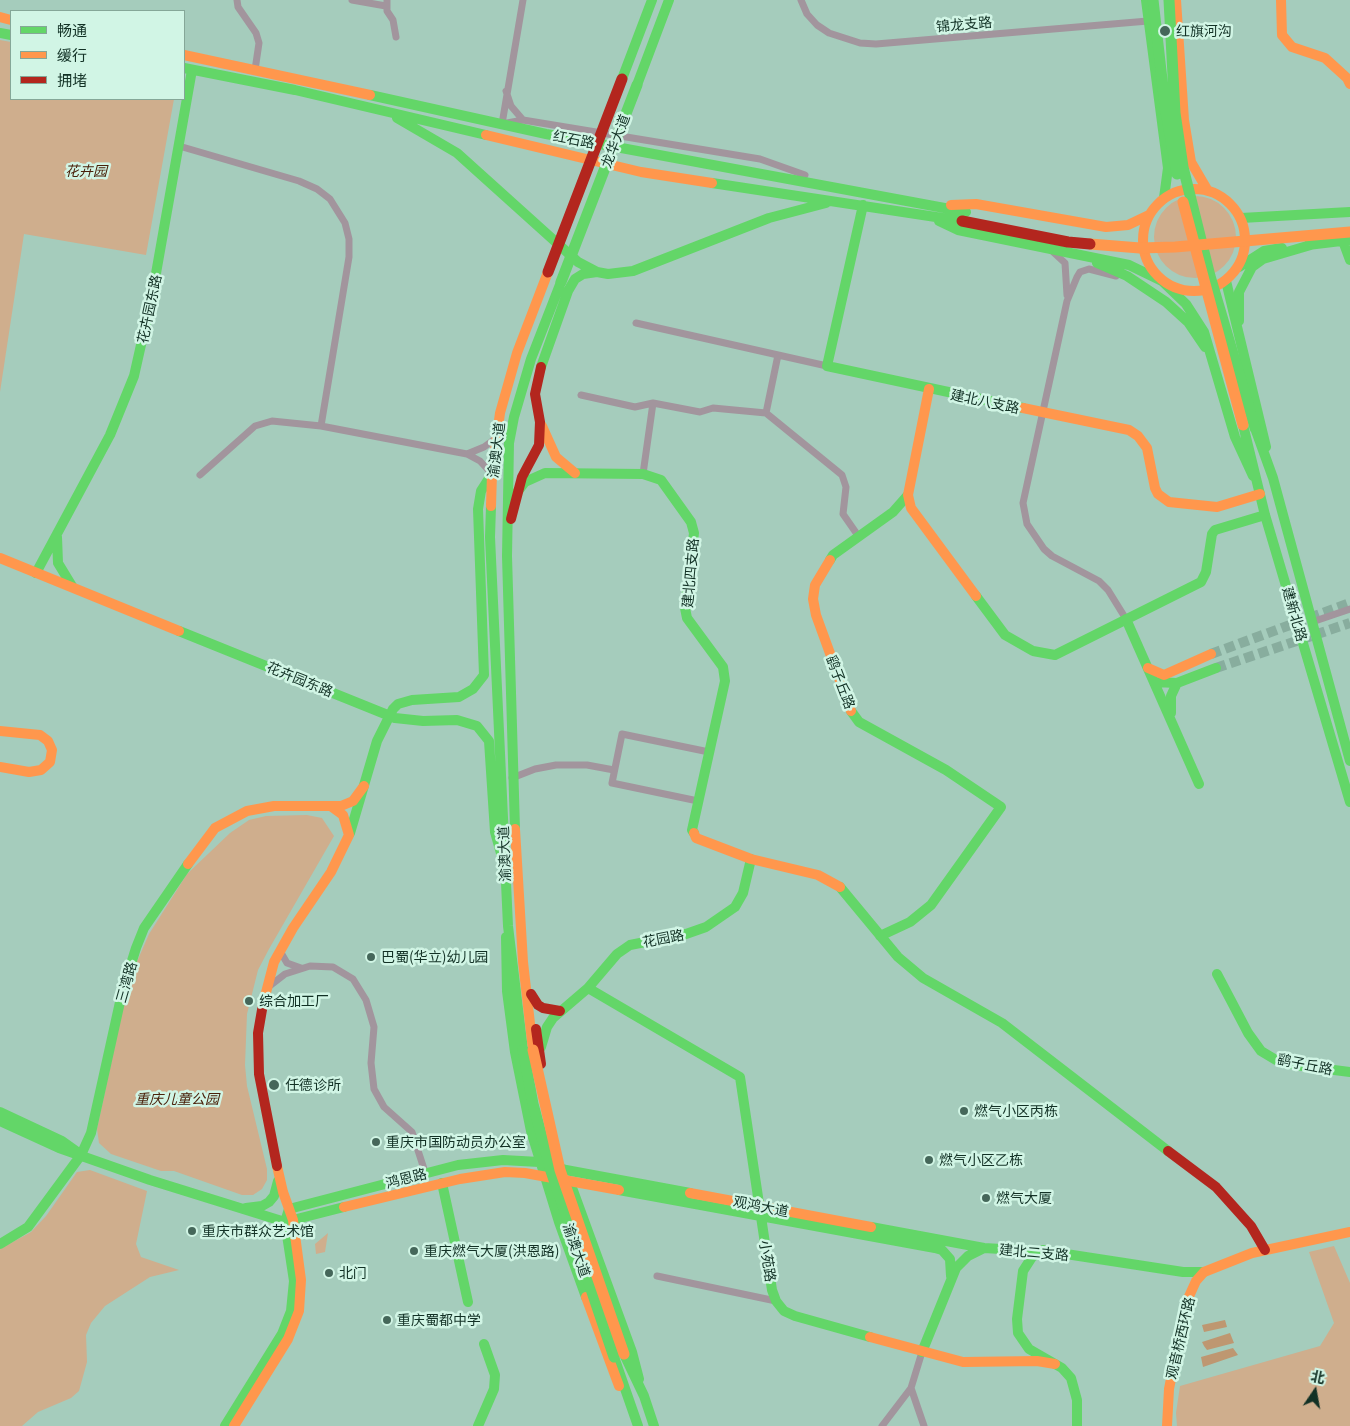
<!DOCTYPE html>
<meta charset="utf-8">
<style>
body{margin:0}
#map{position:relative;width:1350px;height:1426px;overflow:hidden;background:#a5ccbc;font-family:Georgia,"Noto Sans SC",serif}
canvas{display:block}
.legend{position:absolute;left:10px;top:10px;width:175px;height:90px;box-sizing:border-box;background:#d1f5e5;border:1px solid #85a798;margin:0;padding:6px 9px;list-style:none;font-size:15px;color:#123125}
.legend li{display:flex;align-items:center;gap:10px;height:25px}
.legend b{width:25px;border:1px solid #85a798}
.north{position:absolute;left:1290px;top:1366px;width:50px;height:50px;-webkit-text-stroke:4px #d1f5e5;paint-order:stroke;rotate:12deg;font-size:14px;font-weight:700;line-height:20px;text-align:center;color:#123125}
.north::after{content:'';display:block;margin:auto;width:18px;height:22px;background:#123125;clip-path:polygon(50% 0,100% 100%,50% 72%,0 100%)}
</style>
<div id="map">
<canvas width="1350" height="1426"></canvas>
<ul class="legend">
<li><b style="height:6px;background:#63d668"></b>畅通</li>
<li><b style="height:6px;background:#ff974d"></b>缓行</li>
<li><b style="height:6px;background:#b3261e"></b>拥堵</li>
</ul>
<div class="north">北</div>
</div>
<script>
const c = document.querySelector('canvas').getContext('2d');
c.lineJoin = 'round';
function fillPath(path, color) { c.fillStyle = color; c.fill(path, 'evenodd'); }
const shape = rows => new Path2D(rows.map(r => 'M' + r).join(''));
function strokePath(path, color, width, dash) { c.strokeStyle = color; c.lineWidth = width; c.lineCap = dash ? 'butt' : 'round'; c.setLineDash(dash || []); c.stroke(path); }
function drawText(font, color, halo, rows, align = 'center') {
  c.font = font + ' Georgia,"Noto Sans SC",serif'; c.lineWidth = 5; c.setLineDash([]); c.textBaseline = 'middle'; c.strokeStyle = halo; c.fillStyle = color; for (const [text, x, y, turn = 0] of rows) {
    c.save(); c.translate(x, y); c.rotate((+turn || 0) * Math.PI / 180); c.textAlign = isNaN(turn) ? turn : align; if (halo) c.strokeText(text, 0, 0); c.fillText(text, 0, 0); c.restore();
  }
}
fillPath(shape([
 [0,40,11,42,11,99,174,99,146,255,24,234,0,392],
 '1154 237a41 41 0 1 1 82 0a41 41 0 1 1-82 0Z',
 [307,815,322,818,334,836,269,949,258,970,247,1014,245,1065,247,1086,267,1169,267,1180,262,1189,253,1195,242,1195,174,1171,161,1171,111,1154,99,1143,97,1129,129,980,149,934,187,874,230,833,249,820,266,816],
 [90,1170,147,1191,136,1244,141,1257,179,1270,150,1277,105,1306,91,1323,86,1335,87,1362,79,1391,71,1398,38,1412,22,1426,0,1426,0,1249,31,1232,46,1216,77,1172],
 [328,1233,325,1252,316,1254,315,1244],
 [1334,1246,1350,1283,1350,1426,1177,1426,1176,1413,1180,1386,1320,1346,1334,1323,1309,1252]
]), '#cfae8d');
fillPath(shape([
 [1225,1320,1227,1327,1204,1332,1202,1325],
 [1230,1333,1234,1343,1207,1350,1204,1346,1202,1342],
 [1233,1348,1238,1355,1203,1367,1201,1357]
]), '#be9771');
strokePath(shape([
 [1211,654,1350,603],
 [1216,668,1350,623]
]), '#88ad9e', 10, [10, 5]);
strokePath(shape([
 [237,0,238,7,256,33,259,43,255,70],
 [352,0,386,6],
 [387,0,387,11,393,20,396,37],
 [523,0,502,124,523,120],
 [801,0,807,14,817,25,829,33,860,43,876,44,1148,21],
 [506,91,511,106,523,120,760,159,805,175],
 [179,146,299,181,317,189,330,199,345,223,349,239,349,257,321,426],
 [1051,250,1065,263,1067,295],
 [1116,276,1089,269,1080,272,1077,277,1067,301,1023,503,1027,524,1044,549,1052,556,1099,581,1108,590,1126,619],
 [636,323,827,366],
 [778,355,766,413,842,475,846,487,843,514,859,537],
 [581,395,635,407,653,403,700,412,713,408,766,413],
 [467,454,484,447,495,439],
 [643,474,653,403],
 [200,475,255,426,272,421,321,426,467,454,480,461,492,474],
 [1312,622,1350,609],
 [512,778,535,769,556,765,587,765,614,770],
 [698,801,612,783,622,734,709,752],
 [280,951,287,963,301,968],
 [267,988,285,974,310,966,333,967,353,979,366,1000,374,1027,371,1063,374,1089,384,1107,412,1132,425,1172],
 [657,1276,776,1301],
 [911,1388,924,1426],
 [882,1426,911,1388,922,1352]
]), '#a2959d', 7);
strokePath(shape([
 [1146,0,1168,168,1164,198],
 [0,33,11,35],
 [184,68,295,90,486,135],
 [622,79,652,0],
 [637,85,669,0],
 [370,95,546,134,966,212],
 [397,118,457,153,578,262,597,272,608,274,633,271,769,218,826,203],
 [712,183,962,221],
 [863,205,827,366,1023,408],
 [1241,218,1350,212],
 [939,221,958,230,1129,265,1162,281,1186,304,1204,332,1235,437,1253,476],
 [1343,241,1350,260],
 [1308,245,1350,240],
 [1097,263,1127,276,1166,302,1188,322,1205,347],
 [1239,267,1264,251,1282,248],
 [1226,281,1266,447],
 [1239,321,1239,292,1252,267,1263,259,1314,244],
 [541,367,568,291,575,279,583,274,597,272],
 [1243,425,1265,515,1350,802],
 [1255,428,1273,478,1350,761],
 [515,495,525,482,545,473,643,474,661,480,691,522,694,533,685,608,687,618,723,667,725,681,692,830,694,833],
 [491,506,490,537,508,926,523,1050],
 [57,537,58,563,72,586],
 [830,560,833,555,893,512,908,495],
 [36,573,110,435,134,376,152,296,192,70],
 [976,596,1005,635,1033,651,1055,655,1201,582,1206,572,1212,534,1215,530,1265,515],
 [1126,619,1199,784],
 [179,631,395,718,423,721,457,720,477,726,489,741,495,832,502,857],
 [1154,682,1177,683,1216,668],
 [851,711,859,722,946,770,1001,807,931,905,910,922,880,936],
 [1171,713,1171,696,1177,683],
 [515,829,507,556,509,443,514,417,531,359,561,282],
 [350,833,377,741,393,709,398,704,412,700,459,697,473,689,484,675,478,509,481,491,492,474],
 [840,887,898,957,923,978,1002,1023,1168,1151],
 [506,937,507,991,515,1052,531,1131,559,1222,586,1297],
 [1217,974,1248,1033,1261,1051,1276,1060,1295,1065,1350,1072],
 [588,988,740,1077,772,1290,776,1301,784,1311,795,1316,870,1337],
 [541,1047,547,1027,553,1018,588,988,617,954,630,945,686,934,706,927,735,907,743,893,751,859],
 [0,1112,62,1141,76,1151],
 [0,1121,59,1148,150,1180,285,1222,344,1207],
 [442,1183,468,1302],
 [571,1185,632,1352,639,1379],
 [619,1190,935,1248,942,1250,950,1259,951,1276],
 [246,1208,262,1206,269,1202,274,1196,278,1181],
 [871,1227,984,1248,1053,1252,1183,1272,1204,1272],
 [0,1244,28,1227,81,1155,91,1133,122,993,136,948,144,928,188,864],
 [1043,1250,1032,1257,1023,1271,1017,1319,1018,1333,1029,1349,1062,1368,1071,1378,1077,1400,1077,1426],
 [922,1352,956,1268,968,1256,984,1248],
 [624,1354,644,1396,654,1426],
 [614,1357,638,1426],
 [225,1426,282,1334,291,1311,294,1281,285,1222,289,1209,458,1165,503,1160,539,1162,566,1170,690,1193],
 [478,1426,494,1389,495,1375,484,1344]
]), '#63d668', 10);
strokePath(shape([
 [1176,0,1184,120,1191,162,1208,191],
 [1281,0,1282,35,1292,47,1325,58,1347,78,1350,84],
 [0,17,11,20],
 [184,55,370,95],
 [486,135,641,172,712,183],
 '1143 240a51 51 0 1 1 102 0a51 51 0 1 1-102 0Z',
 [951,205,976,204,1106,227,1128,225,1149,215],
 [929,389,908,495,911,508,976,596],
 [1023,408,1129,430,1138,436,1147,448,1155,488,1158,494,1169,502,1217,507,1260,494],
 [542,426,556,457,575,473],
 [491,506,492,474,500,413,517,353,548,272],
 [0,558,179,631],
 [830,560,815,585,813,599,816,615,851,711],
 [1148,668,1164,675,1211,654],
 [0,731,40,735,48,741,52,750,50,762,41,770,29,772,0,767],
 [515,829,523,962,533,1050],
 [694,833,696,838,751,859,818,875,840,887],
 [188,864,215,828,247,811,274,806,341,806,353,801,364,786],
 [263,1004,274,962,293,928,331,872,349,835,343,815,332,807],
 [690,1193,871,1227],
 [344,1207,460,1179,505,1172,525,1173,619,1190],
 [586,1297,619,1386],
 [870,1337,963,1362,1037,1361,1055,1364],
 [234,1426,288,1339,299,1311,301,1280,293,1220,283,1192,277,1166],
 [1167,1426,1169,1389,1186,1303,1196,1281,1204,1272,1252,1253,1350,1232]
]), '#ff974d', 10);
strokePath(shape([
 [511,519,522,477,539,445,540,422,535,394,541,367],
 [531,994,538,1005,543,1008,560,1011],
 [263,1004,258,1033,259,1074,277,1166],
 [536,1029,541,1064],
 [1168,1151,1216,1187,1251,1226,1265,1250]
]), '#b3261e', 10);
strokePath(shape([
 [1153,0,1165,106,1177,174],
 [1169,0,1175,113,1183,167,1210,276,1255,428],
 [561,282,637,85],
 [523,1050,533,1104,551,1171,614,1357]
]), '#63d668', 11);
strokePath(shape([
 [1183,202,1243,425],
 [1090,244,1140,248,1175,247,1350,232],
 [533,1050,560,1170,624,1354]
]), '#ff974d', 11);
strokePath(shape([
 [962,221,1068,242,1090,244],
 [548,272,622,79]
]), '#b3261e', 11);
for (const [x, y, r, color] of [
 [1165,31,6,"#45675a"],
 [371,957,5,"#45675a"],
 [249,1001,5,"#45675a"],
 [274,1085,6,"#45675a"],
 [964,1111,5,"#45675a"],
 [376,1142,5,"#45675a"],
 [929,1160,5,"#45675a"],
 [986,1198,5,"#45675a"],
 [192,1231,5,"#45675a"],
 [414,1251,5,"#45675a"],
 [329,1273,5,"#45675a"],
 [387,1320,5,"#45675a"]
]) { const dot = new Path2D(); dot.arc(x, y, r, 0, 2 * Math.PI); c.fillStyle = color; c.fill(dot); strokePath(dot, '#d1f5e5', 2); }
drawText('14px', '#123125', '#d1f5e5', [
 ["锦龙支路",964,24,-5],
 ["红石路",574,139,11],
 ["龙华大道",615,141,-69],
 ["花卉园东路",149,309,-78],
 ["建北八支路",985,401,12],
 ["渝澳大道",496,450,-83],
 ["建北四支路",690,573,-85],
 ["建新北路",1295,614,74],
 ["花卉园东路",300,679,22],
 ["鹞子丘路",841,682,69],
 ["渝澳大道",504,854,-92],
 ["花园路",663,938,-11],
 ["三湾路",126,982,-74],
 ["鹞子丘路",1305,1064,11],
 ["鸿恩路",406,1178,-14],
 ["观鸿大道",761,1206,11],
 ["渝澳大道",577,1250,71],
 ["建北二支路",1034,1252,5],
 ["小苑路",768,1261,81],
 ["观音桥西环路",1180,1338,-77]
]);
drawText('14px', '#123125', '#d1f5e5', [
 ["红旗河沟",1176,31],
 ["巴蜀(华立)幼儿园",381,957],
 ["综合加工厂",259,1001],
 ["任德诊所",285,1085],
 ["燃气小区丙栋",974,1111],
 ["重庆市国防动员办公室",386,1142],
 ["燃气小区乙栋",939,1160],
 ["燃气大厦",996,1198],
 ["重庆市群众艺术馆",202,1231],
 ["重庆燃气大厦(洪恩路)",424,1251],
 ["北门",339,1273],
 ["重庆蜀都中学",397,1320]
], 'left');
drawText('italic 14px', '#4a210a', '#d1f5e5', [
 ["花卉园",86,171],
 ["重庆儿童公园",177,1099]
]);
</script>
